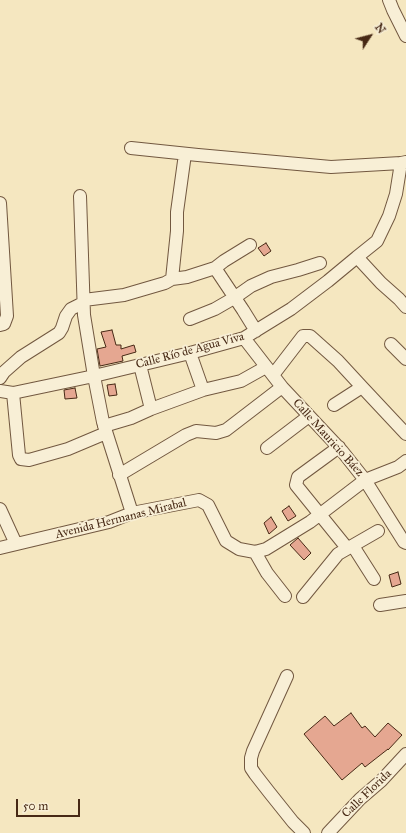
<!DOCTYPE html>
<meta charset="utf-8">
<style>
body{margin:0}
#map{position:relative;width:406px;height:833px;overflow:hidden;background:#f5e7c0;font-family:"IM FELL Great Primer",serif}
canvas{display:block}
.north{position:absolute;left:350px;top:16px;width:40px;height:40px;-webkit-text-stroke:3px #f8efd6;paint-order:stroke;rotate:54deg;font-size:11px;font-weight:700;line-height:16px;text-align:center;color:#472915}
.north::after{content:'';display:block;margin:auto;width:14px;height:18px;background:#472915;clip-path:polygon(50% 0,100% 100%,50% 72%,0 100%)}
.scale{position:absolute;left:16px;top:799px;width:64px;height:18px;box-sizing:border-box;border:2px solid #472915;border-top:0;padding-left:5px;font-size:12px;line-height:14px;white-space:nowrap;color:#472915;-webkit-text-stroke:3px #f8efd6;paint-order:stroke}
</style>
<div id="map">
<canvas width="406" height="833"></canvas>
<div class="north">N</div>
<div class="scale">50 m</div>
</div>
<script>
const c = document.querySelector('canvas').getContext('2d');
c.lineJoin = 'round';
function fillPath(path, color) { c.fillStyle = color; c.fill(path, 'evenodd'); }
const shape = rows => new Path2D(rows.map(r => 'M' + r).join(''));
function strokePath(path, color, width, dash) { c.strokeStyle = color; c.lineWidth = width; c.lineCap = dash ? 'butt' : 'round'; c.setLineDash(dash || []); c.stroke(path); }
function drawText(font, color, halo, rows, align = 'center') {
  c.font = font + ' "IM FELL Great Primer",serif'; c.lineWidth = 3.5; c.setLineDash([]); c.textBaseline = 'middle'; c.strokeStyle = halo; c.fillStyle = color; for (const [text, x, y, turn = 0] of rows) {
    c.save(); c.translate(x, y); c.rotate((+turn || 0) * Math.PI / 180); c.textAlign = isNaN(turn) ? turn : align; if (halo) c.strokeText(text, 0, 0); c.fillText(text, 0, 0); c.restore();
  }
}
const building = shape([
 [266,243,271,251,264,256,258,248,266,243],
 [112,330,116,345,121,345,121,349,134,345,136,352,122,356,123,361,100,366,97,349,106,347,101,332,112,330],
 [115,384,117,395,109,396,107,385,115,384],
 [75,388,77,398,65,399,64,390,75,388],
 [289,506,296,516,288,521,282,511,289,506],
 [271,517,277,527,269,534,264,523,271,517],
 [298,538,311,553,304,560,290,545,298,538],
 [398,572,401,584,392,587,389,575,398,572],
 [351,713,362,728,365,726,375,737,388,723,402,735,388,750,388,749,365,767,362,763,342,780,304,734,325,716,334,726,351,713]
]);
fillPath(building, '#e5a791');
strokePath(building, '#472915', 1);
const minor = shape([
 [389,0,393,10,406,36],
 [131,148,198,155,331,167,401,163],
 [406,162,401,163,396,194,389,216,377,241,357,257,381,283,399,299,406,307],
 [80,196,84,315,94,376,103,422,132,513],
 [0,203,7,316,4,324,0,325],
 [215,268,224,261,250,245],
 [172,279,177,231,177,212,185,154],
 [84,300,124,295,165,283,172,279,187,277,215,268,243,310,256,331],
 [190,319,215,309,234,298,251,286,271,277,298,270,320,263],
 [244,338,282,387,342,451,365,480,404,542,406,543],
 [391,344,406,359],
 [190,353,203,390],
 [140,365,151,409],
 [273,375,303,336,310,336,338,361,362,387,406,434],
 [0,378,4,372,21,357,59,333,62,328,66,316,71,309,79,305,84,304],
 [0,391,13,393,94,376,190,353,244,338,291,309,328,281,357,257],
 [13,393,19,455,21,459,29,460,68,449,106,433],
 [334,405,362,387],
 [104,426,131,418,151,409,203,390,241,381,266,367],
 [339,447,298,477,296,485,347,548],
 [267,448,309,416],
 [119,475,186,435,196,431,216,433,226,430,282,387],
 [0,509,16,544],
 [353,546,374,579],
 [0,548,109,522,132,513,199,500,208,505,226,541,239,549,255,552,266,549,310,522,365,480,398,467,406,461],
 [255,552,267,573,285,596],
 [303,597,338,554,378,531],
 [380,605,406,601],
 [287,676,253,751,251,758,251,768,255,774,269,792,293,822,304,833],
 [328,833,360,799,381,781,406,754]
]);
strokePath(minor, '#725840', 14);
strokePath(minor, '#f8efd6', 12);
drawText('12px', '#472915', '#f8efd6', [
 ["Calle Río de Agua Viva",190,351,-15],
 ["Calle Mauricio Báez",328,438,48],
 ["Avenida Hermanas Mirabal",121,519,-14],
 ["Calle Florida",367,794,-44]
]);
</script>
